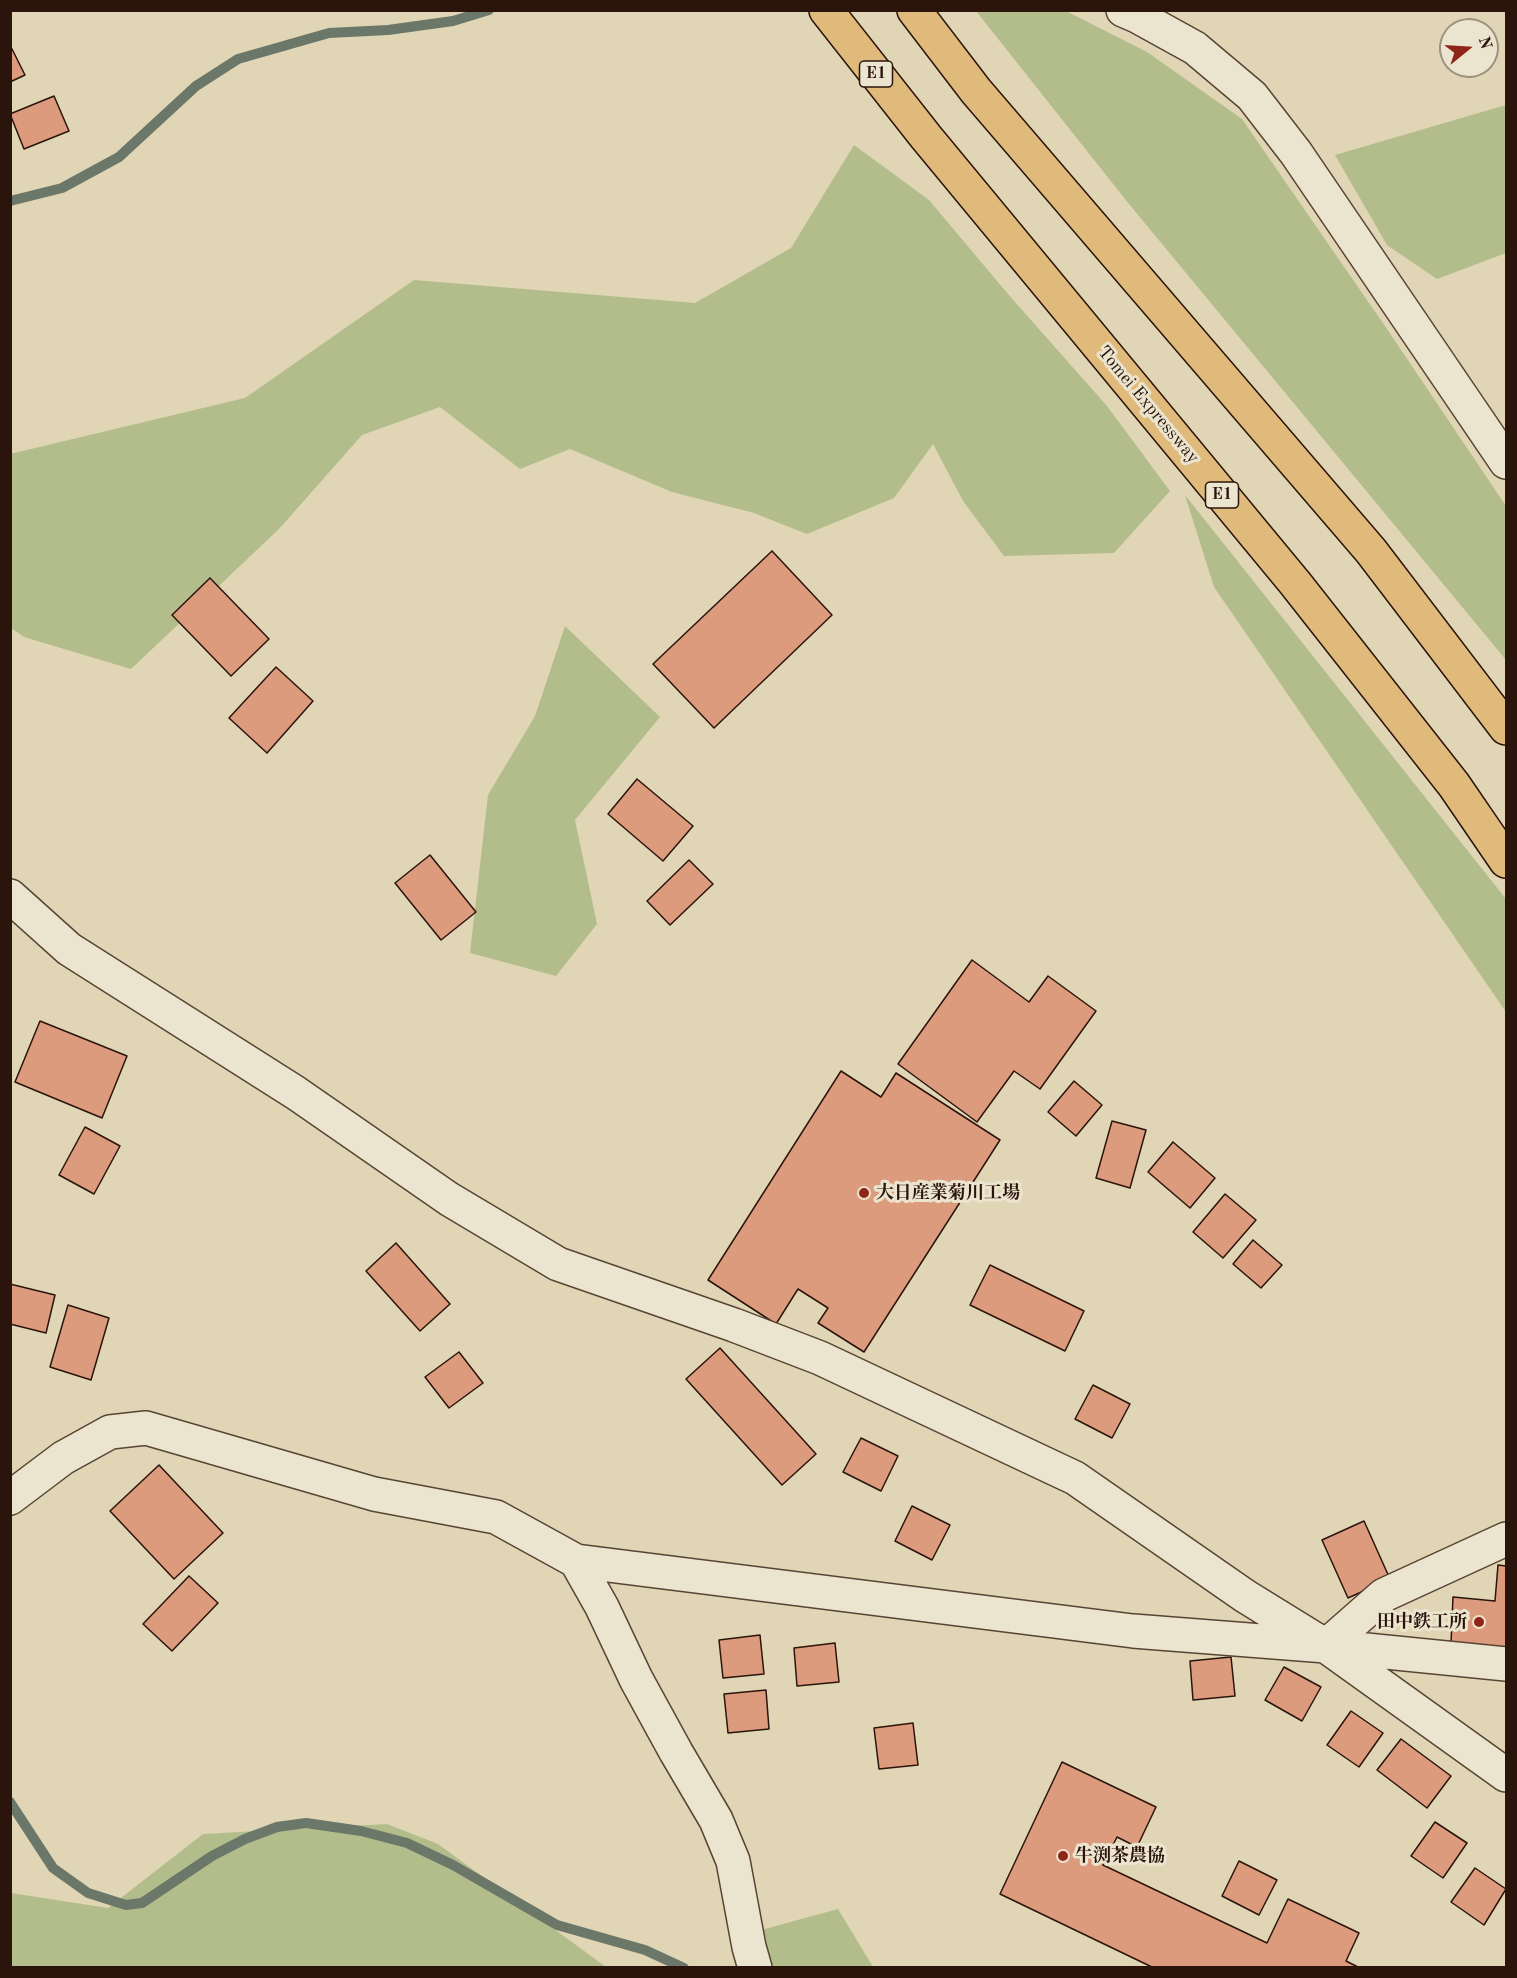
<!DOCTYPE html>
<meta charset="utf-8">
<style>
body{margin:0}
#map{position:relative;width:1517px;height:1978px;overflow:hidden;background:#e0d5b4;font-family:"Old Standard TT",serif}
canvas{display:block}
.frame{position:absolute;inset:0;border:12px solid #2a140b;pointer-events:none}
.north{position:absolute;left:1439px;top:18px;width:60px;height:60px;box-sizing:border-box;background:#ebe4ce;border:2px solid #9e9180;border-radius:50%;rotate:72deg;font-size:16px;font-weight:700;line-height:24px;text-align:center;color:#2a140b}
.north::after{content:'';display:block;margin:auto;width:21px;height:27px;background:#8f2418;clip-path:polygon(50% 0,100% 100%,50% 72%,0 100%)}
</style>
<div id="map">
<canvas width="1517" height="1978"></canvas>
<div class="frame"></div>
<div class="north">N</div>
</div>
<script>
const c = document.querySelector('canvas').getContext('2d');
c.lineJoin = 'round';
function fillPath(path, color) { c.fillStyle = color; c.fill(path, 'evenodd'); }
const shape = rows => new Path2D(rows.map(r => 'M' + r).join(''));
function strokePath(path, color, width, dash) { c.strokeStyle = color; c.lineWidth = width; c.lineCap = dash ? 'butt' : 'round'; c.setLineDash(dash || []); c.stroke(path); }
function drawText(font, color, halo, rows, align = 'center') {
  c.font = font + ' "Old Standard TT","Noto Serif JP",serif'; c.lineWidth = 6; c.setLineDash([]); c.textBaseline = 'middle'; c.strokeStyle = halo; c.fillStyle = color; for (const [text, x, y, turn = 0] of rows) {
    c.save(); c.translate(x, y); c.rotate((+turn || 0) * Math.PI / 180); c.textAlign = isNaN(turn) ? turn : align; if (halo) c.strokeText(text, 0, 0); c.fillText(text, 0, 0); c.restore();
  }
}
fillPath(shape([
 [976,11,1066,11,1147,52,1242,119,1387,329,1506,506,1506,660,1129,204],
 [1506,105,1506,253,1437,279,1387,245,1335,155],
 [854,145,929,200,1008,294,1107,406,1170,491,1114,553,1004,556,963,501,933,444,894,498,807,534,754,513,672,492,570,449,520,469,440,407,362,435,279,529,131,669,24,637,11,628,10,454,245,398,414,280,695,303,791,248],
 [1185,495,1506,899,1506,1012,1214,587],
 [565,626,660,717,575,820,597,924,556,976,470,953,488,795,535,716],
 [387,1824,438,1844,606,1967,11,1967,11,1893,108,1908,203,1834],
 [838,1909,873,1967,771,1967,761,1930]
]), '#b3bd8c');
strokePath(shape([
 [10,201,62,188,119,157,196,86,238,59,329,33,388,30,453,21,489,10],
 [10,1802,53,1868,88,1893,126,1905,142,1903,212,1856,245,1839,277,1827,306,1823,361,1831,407,1843,453,1865,557,1925,645,1950,684,1968]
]), '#6a7769', 10);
const building = shape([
 [10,45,25,75,10,82,10,45],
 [54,96,69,131,24,149,10,114,54,96],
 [772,551,832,615,714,728,653,664,772,551],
 [210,578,269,639,231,676,172,615,210,578],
 [276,667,313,701,267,753,229,718,276,667],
 [637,779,693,826,663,861,608,814,637,779],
 [430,855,476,912,441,940,395,883,430,855],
 [689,860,713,884,670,925,647,901,689,860],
 [972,960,1029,1002,1048,976,1096,1011,1040,1089,1014,1071,977,1122,898,1064,972,960],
 [40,1021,127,1056,102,1118,15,1082,40,1021],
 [841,1071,881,1097,896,1073,1000,1140,864,1352,818,1323,828,1308,798,1289,776,1324,708,1280,841,1071],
 [1074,1081,1102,1105,1076,1136,1048,1112,1074,1081],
 [1112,1121,1146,1130,1130,1188,1096,1178,1112,1121],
 [85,1127,120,1146,94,1194,59,1175,85,1127],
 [1173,1142,1215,1178,1190,1208,1148,1172,1173,1142],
 [1225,1194,1256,1220,1223,1258,1193,1232,1225,1194],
 [1253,1240,1282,1265,1261,1288,1233,1264,1253,1240],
 [396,1243,450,1304,420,1331,366,1271,396,1243],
 [990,1265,1084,1311,1065,1351,970,1305,990,1265],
 [10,1284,55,1295,46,1333,10,1324,10,1284],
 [68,1305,109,1318,91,1380,50,1367,68,1305],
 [720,1348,816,1454,782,1485,686,1379,720,1348],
 [459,1352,483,1383,449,1408,425,1377,459,1352],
 [1093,1385,1130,1404,1112,1438,1075,1419,1093,1385],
 [861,1438,898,1456,881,1491,843,1472,861,1438],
 [159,1465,223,1533,174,1579,110,1511,159,1465],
 [912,1506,950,1525,932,1560,895,1541,912,1506],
 [1364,1521,1390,1579,1348,1598,1322,1540,1364,1521],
 [1498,1565,1506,1566,1506,1650,1451,1643,1453,1597,1495,1601,1498,1565],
 [189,1576,218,1603,172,1651,143,1624,189,1576],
 [760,1635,764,1674,723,1678,719,1640,760,1635],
 [835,1643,839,1682,797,1686,794,1648,835,1643],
 [1231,1657,1235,1696,1193,1700,1190,1661,1231,1657],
 [1284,1667,1321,1687,1302,1721,1265,1700,1284,1667],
 [766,1690,769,1729,728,1733,724,1694,766,1690],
 [1351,1711,1383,1733,1359,1767,1327,1745,1351,1711],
 [913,1723,918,1765,879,1769,874,1728,913,1723],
 [1401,1739,1451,1776,1427,1808,1377,1770,1401,1739],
 [1062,1762,1156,1807,1137,1847,1117,1837,1103,1865,1267,1943,1288,1899,1359,1933,1346,1961,1360,1968,1154,1968,1000,1894,1062,1762],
 [1435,1822,1467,1843,1443,1878,1411,1856,1435,1822],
 [1239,1861,1277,1880,1259,1915,1222,1896,1239,1861],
 [1475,1868,1506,1889,1484,1925,1451,1902,1475,1868]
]);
fillPath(building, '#dd9b7e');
strokePath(building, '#2a140b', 1.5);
const minor = shape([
 [1123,10,1137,16,1195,48,1252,96,1296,153,1506,462],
 [10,896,69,949,296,1093,449,1199,558,1264,734,1325,820,1358,1075,1478,1245,1596,1326,1646,1506,1775],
 [10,1498,63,1458,110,1432,146,1428,374,1494,496,1517,576,1561,1133,1631,1326,1646,1506,1664],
 [576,1561,602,1607,636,1679,676,1752,716,1820,733,1861,749,1947,755,1968],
 [1326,1646,1384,1595,1506,1539]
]);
const highway = shape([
 [826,10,926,137,1295,583,1454,785,1506,861],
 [914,10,976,91,1371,551,1506,728]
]);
strokePath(minor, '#584435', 36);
strokePath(highway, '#2a140b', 36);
strokePath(minor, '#ebe4ce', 33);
strokePath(highway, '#e0ba7a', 33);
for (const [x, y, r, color] of [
 [864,1193,6,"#8f2418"],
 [1479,1622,6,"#8f2418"],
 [1063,1856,6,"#8f2418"]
]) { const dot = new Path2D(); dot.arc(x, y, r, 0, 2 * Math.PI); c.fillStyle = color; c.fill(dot); strokePath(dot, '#ebe4ce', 2); }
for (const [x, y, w] of [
 [876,74,33],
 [1222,495,33]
]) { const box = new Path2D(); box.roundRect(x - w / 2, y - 13, w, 26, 4.5); c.fillStyle = '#ebe4ce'; c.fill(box); strokePath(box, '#2a140b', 1.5); }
drawText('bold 16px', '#2a140b', null, [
 ["E1",876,74],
 ["E1",1222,495]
]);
drawText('18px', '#2a140b', '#ebe4ce', [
 ["Tomei Expressway",1148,405,50]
]);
drawText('bold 18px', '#2a140b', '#ebe4ce', [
 ["大日産業菊川工場",876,1193],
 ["田中鉄工所",1467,1622,"right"],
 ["牛渕茶農協",1075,1856]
], 'left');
</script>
